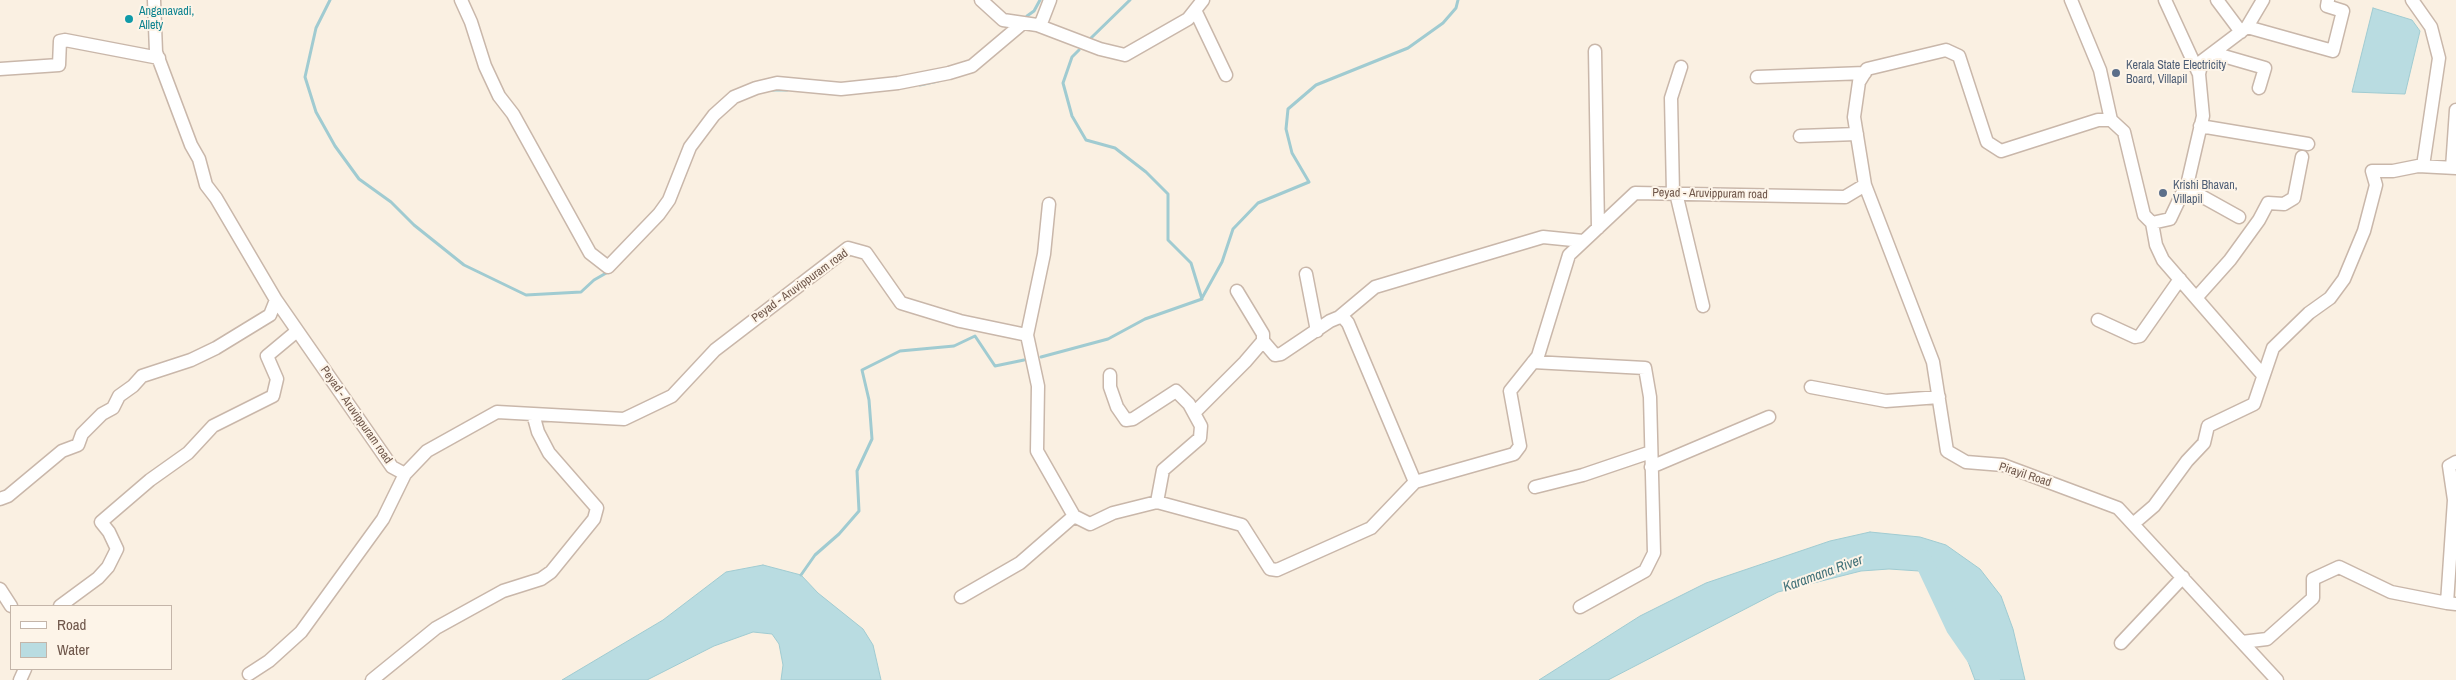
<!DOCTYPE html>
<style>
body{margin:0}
#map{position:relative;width:2456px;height:680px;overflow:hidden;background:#faf0e2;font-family:"Archivo Narrow",sans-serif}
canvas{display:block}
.legend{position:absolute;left:10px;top:605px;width:162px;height:65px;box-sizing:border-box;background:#fdf4e8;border:1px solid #c4b5a9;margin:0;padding:6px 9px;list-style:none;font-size:15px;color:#6f574b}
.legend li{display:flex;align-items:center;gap:10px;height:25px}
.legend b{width:25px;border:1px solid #c4b5a9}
</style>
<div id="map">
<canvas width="2456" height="680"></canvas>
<ul class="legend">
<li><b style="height:6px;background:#fff"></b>Road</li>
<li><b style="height:14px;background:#b9dce1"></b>Water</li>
</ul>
</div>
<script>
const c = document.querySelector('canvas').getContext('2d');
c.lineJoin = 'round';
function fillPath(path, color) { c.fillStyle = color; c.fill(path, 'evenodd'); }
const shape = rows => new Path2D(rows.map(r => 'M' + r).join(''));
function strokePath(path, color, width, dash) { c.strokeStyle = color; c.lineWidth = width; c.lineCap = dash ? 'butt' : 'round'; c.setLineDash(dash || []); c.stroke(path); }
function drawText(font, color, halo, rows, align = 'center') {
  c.font = font + ' "Archivo Narrow",sans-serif'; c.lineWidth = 4; c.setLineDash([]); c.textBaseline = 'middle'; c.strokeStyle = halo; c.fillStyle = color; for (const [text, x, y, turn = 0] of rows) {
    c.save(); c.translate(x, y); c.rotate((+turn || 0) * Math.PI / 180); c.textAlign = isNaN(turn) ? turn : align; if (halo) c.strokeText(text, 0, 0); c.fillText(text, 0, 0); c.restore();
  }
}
const water = shape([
 [2373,8,2412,20,2420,31,2405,94,2352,92,2373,8],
 [1870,532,1920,537,1946,545,1980,569,2001,596,2013,629,2025,680,1975,680,1938,582,1919,571,1889,569,1861,571,1778,592,1608,680,1539,680,1640,616,1706,583,1830,541,1870,532],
 [763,565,801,575,818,593,863,629,873,645,881,680,781,680,783,665,779,644,772,634,753,632,714,646,647,680,562,680,663,620,726,572,763,565]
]);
fillPath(water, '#b9dce1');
strokePath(water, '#a0cbd1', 1);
strokePath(shape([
 [330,0,316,28,305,77,316,112,335,146,359,179,391,202,414,225,464,265,526,295,581,292,594,280,608,272],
 [1027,16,1034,11,1040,0],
 [1091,38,1130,0],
 [920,85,938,81],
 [770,90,787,90],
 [1202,298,1222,262,1233,229,1258,203,1309,182,1292,153,1286,129,1288,109,1316,85,1408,48,1443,23,1456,8,1458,0],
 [1041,357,1108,339,1145,319,1202,299,1191,263,1168,240,1168,194,1146,172,1115,148,1086,140,1072,116,1063,83,1072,57,1079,50],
 [801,575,815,555,839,534,859,511,857,471,872,439,869,400,862,370,900,351,954,346,975,336,995,366,1024,360]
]), '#a0cbd1', 3);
strokePath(shape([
 [1922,558,1955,628,1991,680]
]), '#b9dce1', 18);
const minor = shape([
 [461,0,471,22,485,66,499,96,513,114,590,253,608,267,659,214,669,200,690,147,714,115,734,97,756,88,777,83,841,89,898,83,949,73,972,66,1023,23],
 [981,0,1003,20,1037,25,1100,49,1125,55,1188,19,1203,0],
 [2071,0,2100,70,2111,120],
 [2165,0,2199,74],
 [2217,0,2241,32],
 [2412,0,2431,27,2439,58,2423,166],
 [1195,10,1226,75],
 [1040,26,1050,0],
 [2247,27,2333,51,2343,11,2327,6,2328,0],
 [1595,51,1598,228],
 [2213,53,2265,68,2259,88],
 [0,69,59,65,60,41,65,40,159,58],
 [1757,77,1865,73],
 [2200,126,2308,144],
 [1800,136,1857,134],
 [2452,168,2456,110],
 [1865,185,1933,362,1947,451,1966,462,2003,465,2118,508,2277,680],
 [2185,187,2239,217],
 [1673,193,1671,98,1681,67],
 [1676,193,1703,306],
 [2152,223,2156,245,2163,260,2262,374],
 [1306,274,1317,331],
 [2196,298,2230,260,2259,220,2268,203,2284,204,2294,198,2302,157],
 [276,300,392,467,405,474,427,451,497,412,624,419,672,396,715,350,848,248,866,253,901,303,960,321,1027,335,1038,386,1037,451,1074,516,1090,524,1113,513,1157,502,1242,525,1270,569,1277,570,1371,528,1415,482,1514,454,1520,446,1510,391,1538,356,1569,255,1635,193,1845,197,1865,185,1854,117,1859,82,1867,69,1946,50,1959,56,1987,142,2001,151,2098,120,2111,120,2124,132,2144,215,2152,223,2170,219,2188,181,2203,116,2199,74,2202,61,2247,27,2263,0],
 [1338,318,1375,287,1543,237,1583,241],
 [2098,320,2135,337,2140,336,2180,279],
 [1027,335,1044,254,1049,204],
 [1263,341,1275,355,1281,354,1330,321,1342,316,1348,323,1415,482],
 [1533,362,1645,368,1650,397,1654,553,1645,571,1580,607],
 [1110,375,1110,387,1117,407,1126,420,1133,419,1176,391,1189,404,1201,426,1200,438,1163,470,1157,502],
 [1811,387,1886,401,1939,397],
 [1194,413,1245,362,1263,341,1263,334,1237,291],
 [2456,462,2449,466,2454,500,2447,603,2456,604],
 [1651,467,1769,417],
 [1535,487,1583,475,1651,452],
 [0,499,8,496,62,451,78,445,82,434,102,414,113,408,119,396,133,386,142,376,191,360,216,348,270,315,276,300,216,198,206,185,199,159,191,145,156,52,154,0],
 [2133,524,2154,506,2187,461,2204,443,2208,426,2254,404,2273,348,2309,313,2330,298,2344,279,2364,231,2376,185,2372,171,2393,171,2418,166,2456,168],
 [0,589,11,606],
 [961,597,1020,563,1074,516],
 [60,606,98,578,108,567,117,549,109,532,101,522,150,480,188,453,213,426,273,396,277,379,267,356,297,331],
 [2242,642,2267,639,2313,598,2313,579,2339,567,2391,592,2447,603],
 [2121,643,2183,577],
 [249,674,269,661,301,632,383,519,405,474],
 [20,680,25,669],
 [372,680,436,628,503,591,541,579,551,572,594,519,597,508,549,453,538,432,533,414]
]);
strokePath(minor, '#c9b7aa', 15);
strokePath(minor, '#fff', 12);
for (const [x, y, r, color] of [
 [129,19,5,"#0f9aa8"],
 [2116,73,5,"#5c6f8a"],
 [2163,193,5,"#5c6f8a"]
]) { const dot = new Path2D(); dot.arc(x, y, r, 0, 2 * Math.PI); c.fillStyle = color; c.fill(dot); strokePath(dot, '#fdf4e8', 2); }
drawText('12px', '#0d838f', '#fdf4e8', [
 ["Anganavadi,",139,12],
 ["Allety",139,26]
], 'left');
drawText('12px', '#4e5e75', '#fdf4e8', [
 ["Kerala State Electricity",2126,66],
 ["Board, Villapil",2126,80],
 ["Krishi Bhavan,",2173,186],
 ["Villapil",2173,200]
], 'left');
drawText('12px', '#6f574b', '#fdf4e8', [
 ["Peyad - Aruvippuram road",1710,194,1],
 ["Peyad - Aruvippuram road",800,286,-36],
 ["Peyad - Aruvippuram road",356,415,55],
 ["Pirayil Road",2025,475,18]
]);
drawText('italic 14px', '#44737a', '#fdf4e8', [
 ["Karamana River",1823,574,-20]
]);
</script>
